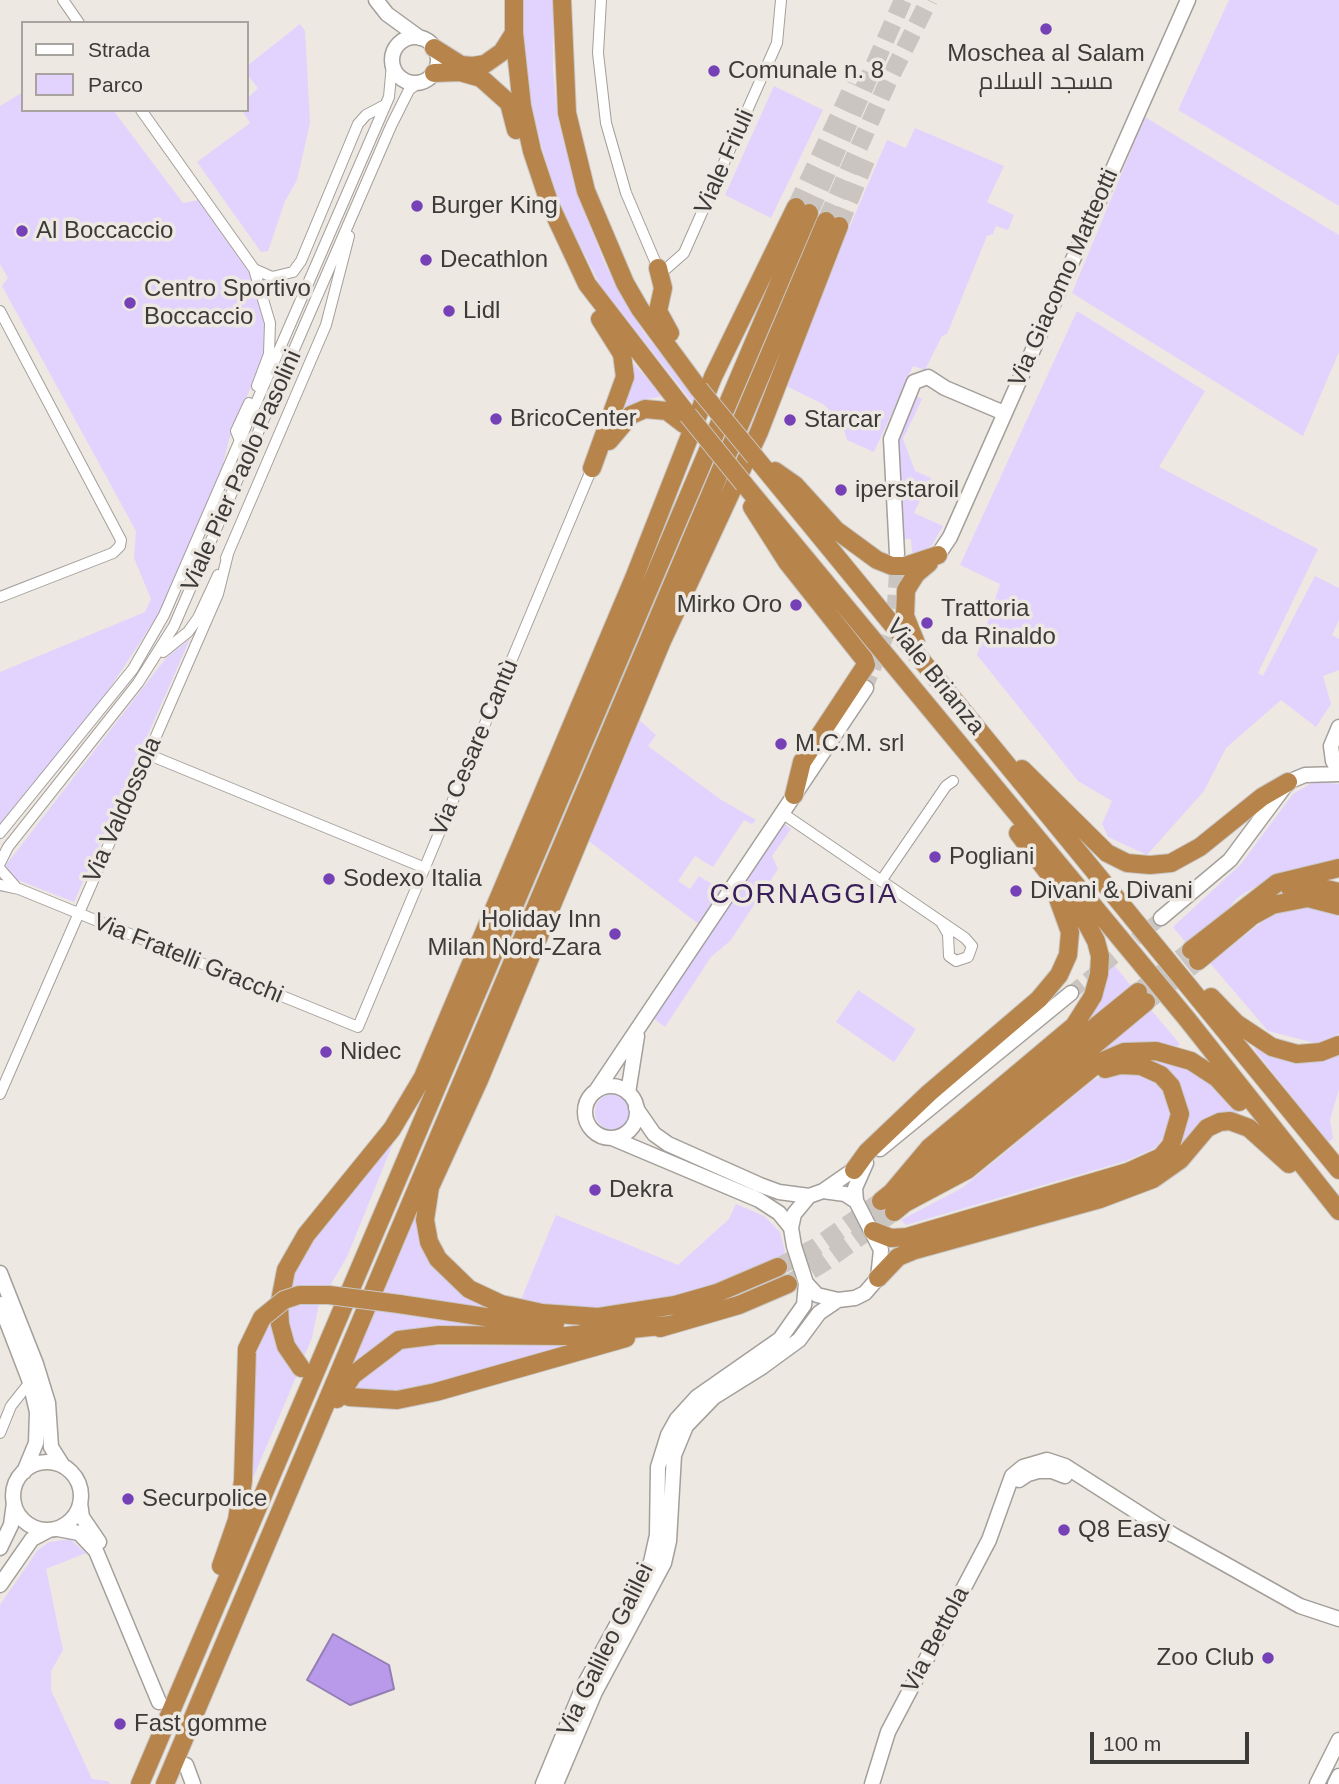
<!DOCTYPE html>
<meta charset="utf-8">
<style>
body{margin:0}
#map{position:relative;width:1339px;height:1784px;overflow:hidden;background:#ede8e2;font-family:Arial,sans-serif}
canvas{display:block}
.legend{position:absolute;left:21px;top:21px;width:228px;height:91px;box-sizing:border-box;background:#ede8e2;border:2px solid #a7a39e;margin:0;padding:9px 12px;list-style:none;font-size:21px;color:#3d3b39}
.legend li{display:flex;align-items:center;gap:14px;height:35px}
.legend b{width:35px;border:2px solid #a7a39e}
.scale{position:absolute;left:1090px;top:1732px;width:159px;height:32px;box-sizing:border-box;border:4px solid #3d3b39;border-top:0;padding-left:9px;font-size:21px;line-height:24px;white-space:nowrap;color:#3d3b39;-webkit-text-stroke:5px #ede8e2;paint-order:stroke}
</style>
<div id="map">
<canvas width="1339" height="1784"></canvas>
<ul class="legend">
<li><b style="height:9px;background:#fff"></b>Strada</li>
<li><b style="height:19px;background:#e2d3fe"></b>Parco</li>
</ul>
<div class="scale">100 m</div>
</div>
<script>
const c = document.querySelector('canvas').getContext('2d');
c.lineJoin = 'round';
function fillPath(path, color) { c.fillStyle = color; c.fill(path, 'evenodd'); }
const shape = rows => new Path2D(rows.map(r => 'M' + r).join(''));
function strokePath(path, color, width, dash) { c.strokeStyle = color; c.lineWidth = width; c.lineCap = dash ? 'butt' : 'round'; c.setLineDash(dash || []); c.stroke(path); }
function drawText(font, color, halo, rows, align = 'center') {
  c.font = font + ' Arial,Cairo,sans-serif'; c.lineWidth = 7; c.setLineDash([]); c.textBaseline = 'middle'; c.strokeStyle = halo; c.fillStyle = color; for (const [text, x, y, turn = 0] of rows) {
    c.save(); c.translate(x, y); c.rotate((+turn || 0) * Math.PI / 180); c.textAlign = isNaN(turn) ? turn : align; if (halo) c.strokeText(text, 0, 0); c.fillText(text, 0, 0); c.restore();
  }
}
fillPath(shape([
 [520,0,553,0,553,71,558,119,579,198,605,264,626,303,644,333,709,412,704,417,601,287,558,201,531,110,525,74],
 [1229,0,1339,0,1339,206,1178,110],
 [300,24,305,31,310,123,297,180,285,201,268,251,261,252,197,162,250,123,242,110,247,110,247,99,258,88,247,74,247,66],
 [774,86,823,110,771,218,725,195],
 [23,92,23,110,113,110,183,203,198,200,250,274,266,324,266,351,229,439,221,472,160,612,104,697,0,825,0,672,145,612,151,599,134,558,136,531,2,286,8,278,0,264,0,106],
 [1145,117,1339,235,1339,352,1303,436,1072,293],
 [915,128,1004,166,987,202,1014,215,1008,230,996,226,993,234,987,236,947,334,942,336,925,370,913,366,874,452,847,440,841,421,823,404,782,384,887,140,906,148],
 [1077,311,1205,391,1159,467,1318,549,1258,673,1263,676,1315,576,1339,588,1339,620,1332,635,1339,639,1339,670,1323,676,1331,704,1316,727,1281,700,1226,748,1204,791,1147,855,1108,837,1102,824,1112,801,1078,781,977,655,1000,584,960,565],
 [634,364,664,396,641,400,618,418],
 [914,395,922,399,903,439,915,471,931,478,914,513,943,526,932,545,916,555,912,552,911,539,902,539,896,441],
 [190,639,74,902,10,877,6,865,166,658],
 [637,718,656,735,648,746,720,799,756,820,752,824,744,820,713,867,695,856,678,881,690,889,699,876,723,891,700,925,586,839],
 [1320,782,1339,784,1339,862,1258,885,1237,898,1219,920,1187,944,1173,927,1241,864,1293,794,1310,784],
 [780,821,791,829,772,856,778,869,730,941,711,957,665,1027,650,1016],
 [1320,906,1339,917,1339,1033,1323,1045,1268,1031,1210,963,1280,908],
 [1107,956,1132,987,1085,1026,1095,1008],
 [858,990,916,1029,894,1062,836,1022],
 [1151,1010,1180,1044,1176,1047,1139,1042,1097,1053],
 [1258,1046,1339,1052,1339,1089,1330,1120,1333,1138,1328,1143,1254,1049],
 [1145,1054,1166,1057,1205,1076,1240,1115,1173,1159,1184,1123],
 [1128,1071,1149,1078,1164,1091,1171,1113,1164,1137,1155,1148,1126,1161,906,1225,901,1220,962,1188,1092,1081,1107,1073],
 '595 1112a18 18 0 1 1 36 0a18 18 0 1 1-36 0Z',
 [398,1131,347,1257,319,1304,312,1338,303,1359,288,1328,286,1308,290,1277,300,1254],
 [420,1200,431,1260,550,1332,383,1343,349,1366],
 [736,1204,764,1216,780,1232,785,1251,778,1267,714,1287,598,1317,520,1302,556,1215,678,1265,729,1219],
 [273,1315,297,1375,247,1492,252,1353],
 [611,1338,398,1393,350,1390,361,1376,392,1353,413,1346,514,1346],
 [70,1539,86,1553,46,1569,63,1650,51,1671,51,1690,92,1779,108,1781,110,1784,0,1784,0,1605,37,1551,49,1542]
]), '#e2d3fe');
const water = shape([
 [333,1634,389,1665,394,1689,350,1705,307,1680,333,1634]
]);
fillPath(water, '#b99aea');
strokePath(water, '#947eb5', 2);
strokePath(shape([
 [866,688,887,636,894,604,897,556],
 [1071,993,1161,918]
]), '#cac5c0', 14, [14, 7]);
strokePath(shape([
 [796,207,854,84],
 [809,213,903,0],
 [826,221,887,84,929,0],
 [839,226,866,160],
 [1138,992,1191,950],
 [1146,1002,1198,961],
 [778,1267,816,1247,881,1201],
 [788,1284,825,1262,894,1212]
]), '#cac5c0', 18, [18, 9]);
const street = shape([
 [63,0,79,23],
 [601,0,598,53,606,123,626,193,658,268,667,268,684,253,777,43,781,0],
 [141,110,254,269,270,323,269,354,257,386],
 [254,269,272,277,293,272,301,261,358,124,366,115,385,105],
 [0,311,121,540,120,546,113,553,0,597],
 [240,441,236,431,249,403],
 [226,558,326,325,349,236],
 [163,652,188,632,198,618,218,575],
 [147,754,425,868],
 [782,813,965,938,972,946,968,957,956,961,949,956,948,934,941,922],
 [0,833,133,669,164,615,389,97,392,64],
 [0,863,8,847,138,683,174,626,391,126,409,90,418,83],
 [0,869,15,886],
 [881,881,946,786,953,781],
 [0,885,19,889,358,1027,592,468],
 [0,1094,218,594,228,554],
 [0,1433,11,1406,30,1382]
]);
const secondary = shape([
 [376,0,387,14,420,38],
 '392 60a23 23 0 1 1 46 0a23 23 0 1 1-46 0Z',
 [897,554,891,439,914,382,928,377,945,388,1004,413],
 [938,555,950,537,1188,0],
 [1339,727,1331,746,1333,761,1339,772],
 [1161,918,1230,860,1288,782,1305,775,1339,774],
 '585 1112a26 26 0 1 1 52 0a26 26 0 1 1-52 0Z',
 [596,1091,866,688],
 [628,1093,637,1036],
 [636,1108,654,1134,668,1144,760,1185,779,1192,809,1196],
 [612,1138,759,1200,779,1213,791,1228],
 [880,1149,1071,993],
 [823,1191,862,1164],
 [823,1191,845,1194,856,1201,881,1250,878,1278,865,1293,855,1298,838,1300,817,1295,806,1283,794,1246,791,1228,794,1214,809,1196,823,1191],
 [856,1201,855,1188,866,1163],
 [0,1273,36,1364,48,1403,51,1447,63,1466],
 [0,1304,30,1382,37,1412,36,1443,24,1472],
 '13 1496a34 34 0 1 1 68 0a34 34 0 1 1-68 0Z',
 [1019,1480,1028,1474,1038,1471,1052,1471,1065,1476],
 [80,1503,82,1517,99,1542],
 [58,1529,79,1533,96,1551,159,1702],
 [1166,1531,1300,1606,1339,1619],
 [0,1548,11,1525,14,1503],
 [0,1585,32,1539,49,1530],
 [186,1765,193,1784],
 [543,1784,583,1687,651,1562,657,1535,658,1467,668,1435,677,1419,697,1397,780,1339,804,1305,806,1283],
 [556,1784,595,1692,664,1563,669,1541,674,1455,686,1426,714,1397,762,1367,799,1340,819,1313,838,1300],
 [872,1784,888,1732,989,1540,1012,1476,1023,1467,1047,1460,1065,1466,1173,1535],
 [1317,1784,1339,1740],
 [1335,1784,1339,1776]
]);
const highway = shape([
 [514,0,514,33,522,106,532,151,550,205,587,284,688,415],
 [562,0,567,113,586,191,625,283,640,309,699,389],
 [434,48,461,65,473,66,485,64,502,52,514,33],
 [434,73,460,72,481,78,509,103,516,130],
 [658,268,663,288,658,311,670,333],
 [609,441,631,415,645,409,667,411,684,424],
 [755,457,1339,1170],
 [592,468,625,377,622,354,600,319],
 [775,471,795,485,836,530,877,560,892,566,905,566,938,555],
 [744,484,1187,1019,1339,1211],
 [752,507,787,562,864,659,866,665,802,762,794,795],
 [916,643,905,616,906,590,916,574,929,563],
 [1022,769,1107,853,1127,863,1150,865,1171,863,1200,847,1262,797,1288,782],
 [1290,888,1318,887,1339,892],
 [1191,950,1277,883,1339,868],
 [1198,961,1252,916,1272,905,1308,898,1339,906],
 [1211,997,1236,1023,1272,1047,1297,1054,1321,1052,1339,1045],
 [854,1170,867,1152,929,1093,1039,999,1059,975,1068,955,1070,932,1057,896],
 [892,1192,929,1148,1074,1026,1093,996,1099,974,1100,956,1096,941,1087,924,1018,833],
 [881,1201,1138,992],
 [905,1203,967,1170,1098,1063,1124,1052,1156,1051,1191,1061,1217,1078,1239,1102],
 [894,1212,1146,1002],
 [873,1231,891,1238,907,1237,1128,1172,1161,1157,1171,1145,1180,1114,1171,1086,1161,1075,1141,1066,1120,1065,1105,1069],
 [878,1278,898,1257,915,1250,1100,1199,1153,1179,1180,1160,1207,1128,1220,1122,1230,1121,1249,1128,1289,1164],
 [399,1304,525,1323,555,1324],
 [598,1317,542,1313,501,1304,469,1289,438,1259,429,1242,425,1220,430,1187,479,1080,662,641,759,432,839,226],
 [586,1319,675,1305,717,1293,778,1267],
 [660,1328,739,1305,788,1284],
 [301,1368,286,1346,280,1324,279,1306,286,1270,306,1235,392,1129,423,1077,634,578,713,377,796,207],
 [349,1397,397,1400,436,1392,626,1338],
 [337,1399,353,1375,399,1340,439,1335,566,1336,669,1325],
 [221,1566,237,1520,243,1481,247,1349],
 [140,1784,809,213],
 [165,1784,826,221]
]);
strokePath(street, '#a49f9a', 12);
strokePath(secondary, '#a49f9a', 17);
strokePath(highway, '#c9c8c8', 20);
strokePath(street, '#fff', 10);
strokePath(secondary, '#fff', 14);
strokePath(highway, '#b7854b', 18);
const highwayBridge = shape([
 [699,389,755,457],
 [688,415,744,484],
 [247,1349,262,1318,284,1300,299,1295,329,1295,399,1304]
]);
strokePath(highwayBridge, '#c9c8c8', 20, []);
strokePath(highwayBridge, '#b7854b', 18);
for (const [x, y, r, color] of [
 [1046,29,7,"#7640b6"],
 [714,71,7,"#7640b6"],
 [417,206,7,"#7640b6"],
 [22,231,7,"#7640b6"],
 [426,260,7,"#7640b6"],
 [130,303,7,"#7640b6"],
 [449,311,7,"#7640b6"],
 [496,419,7,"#7640b6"],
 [790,420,7,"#7640b6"],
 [841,490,7,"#7640b6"],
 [796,605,7,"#7640b6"],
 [927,623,7,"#7640b6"],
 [781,744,7,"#7640b6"],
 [935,857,7,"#7640b6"],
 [329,879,7,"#7640b6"],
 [1016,891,7,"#7640b6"],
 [615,934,7,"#7640b6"],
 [326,1052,7,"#7640b6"],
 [595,1190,7,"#7640b6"],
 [128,1499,7,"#7640b6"],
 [1064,1530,7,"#7640b6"],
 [1268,1658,7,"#7640b6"],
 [120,1724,7,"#7640b6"]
]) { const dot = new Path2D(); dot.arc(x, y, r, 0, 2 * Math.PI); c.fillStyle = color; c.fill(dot); strokePath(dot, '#ede8e2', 2.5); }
drawText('24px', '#3d3b39', '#ede8e2', [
 ["Moschea al Salam",1046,54,"center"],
 ["مسجد السلام",1046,82,"center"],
 ["Comunale n. 8",728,71],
 ["Burger King",431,206],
 ["Al Boccaccio",36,231],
 ["Decathlon",440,260],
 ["Centro Sportivo",144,289],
 ["Boccaccio",144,317],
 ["Lidl",463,311],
 ["BricoCenter",510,419],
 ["Starcar",804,420],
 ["iperstaroil",855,490],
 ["Mirko Oro",782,605,"right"],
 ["Trattoria",941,609],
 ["da Rinaldo",941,637],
 ["M.C.M. srl",795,744],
 ["Pogliani",949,857],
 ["Sodexo Italia",343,879],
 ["Divani & Divani",1030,891],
 ["Holiday Inn",601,920,"right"],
 ["Milan Nord-Zara",601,948,"right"],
 ["Nidec",340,1052],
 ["Dekra",609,1190],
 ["Securpolice",142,1499],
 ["Q8 Easy",1078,1530],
 ["Zoo Club",1254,1658,"right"],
 ["Fast gomme",134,1724]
], 'left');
drawText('24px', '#3d3b39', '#ede8e2', [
 ["Viale Friuli",725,162,-66],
 ["Via Giacomo Matteotti",1064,278,-66],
 ["Viale Pier Paolo Pasolini",242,471,-66],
 ["Viale Brianza",935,677,51],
 ["Via Cesare Cantù",475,748,-67],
 ["Via Valdossola",123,810,-66],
 ["Via Fratelli Gracchi",188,959,22],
 ["Via Bettola",936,1640,-62],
 ["Via Galileo Galilei",606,1650,-64]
]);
c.letterSpacing = '2px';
drawText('28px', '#391f59', '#ede8e2', [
 ["CORNAGGIA",804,895]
]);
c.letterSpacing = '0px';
</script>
